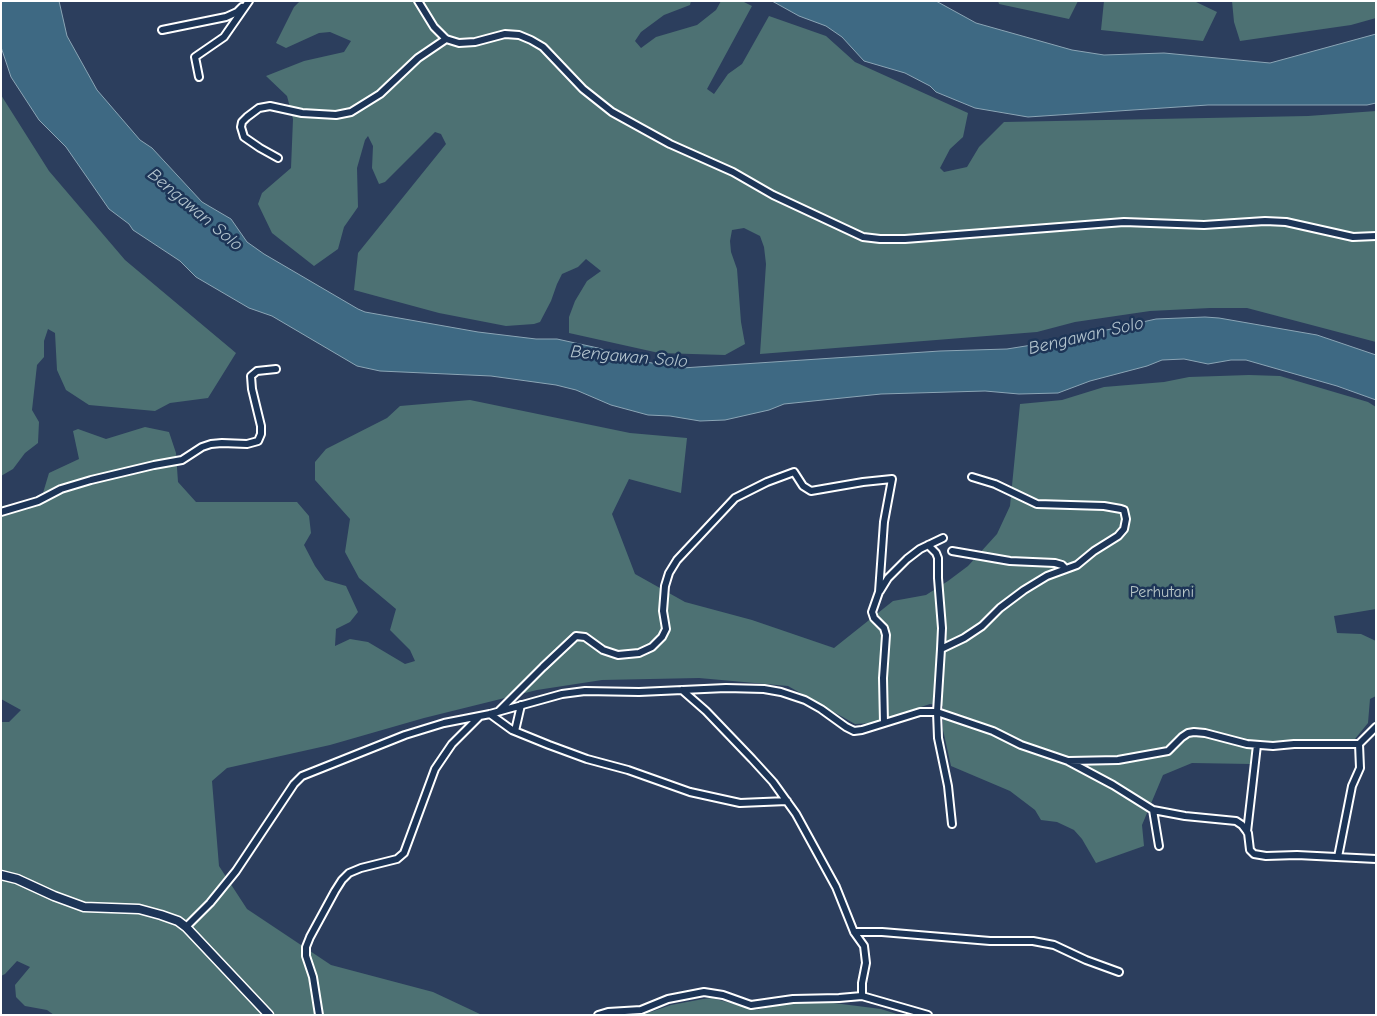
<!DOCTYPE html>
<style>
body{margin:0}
#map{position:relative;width:1377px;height:1016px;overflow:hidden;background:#2c3e5d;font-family:"Comic Neue",sans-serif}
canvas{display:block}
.frame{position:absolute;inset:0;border:2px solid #fff;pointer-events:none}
</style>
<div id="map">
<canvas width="1377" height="1016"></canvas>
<div class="frame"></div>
</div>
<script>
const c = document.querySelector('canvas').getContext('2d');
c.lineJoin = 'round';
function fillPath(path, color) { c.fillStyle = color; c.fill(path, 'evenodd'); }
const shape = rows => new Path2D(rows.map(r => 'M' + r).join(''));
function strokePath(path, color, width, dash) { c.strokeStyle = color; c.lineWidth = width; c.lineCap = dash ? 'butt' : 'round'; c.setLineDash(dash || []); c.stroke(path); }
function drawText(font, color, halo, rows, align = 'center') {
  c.font = font + ' "Comic Neue",sans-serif'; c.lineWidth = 5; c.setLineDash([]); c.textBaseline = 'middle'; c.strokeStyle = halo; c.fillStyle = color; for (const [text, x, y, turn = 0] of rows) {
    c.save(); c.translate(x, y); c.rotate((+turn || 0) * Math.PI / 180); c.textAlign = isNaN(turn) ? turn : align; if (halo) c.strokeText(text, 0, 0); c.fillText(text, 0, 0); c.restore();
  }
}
fillPath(shape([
 [300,1,691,1,690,5,664,15,641,32,635,41,641,48,656,37,697,25,716,10,721,1,742,1,752,6,707,89,714,94,728,74,742,64,769,16,826,36,855,62,968,113,963,137,950,149,940,168,944,172,967,167,979,147,1004,122,1308,116,1376,111,1376,342,1247,308,1210,308,1150,311,1075,322,1037,332,760,354,766,264,764,247,760,236,744,228,732,230,730,241,731,252,737,269,741,322,745,344,725,355,659,353,569,333,569,317,575,301,587,281,601,271,586,259,578,267,562,274,557,284,551,301,540,322,534,324,506,326,439,313,354,290,358,253,446,144,441,134,435,132,385,182,379,184,372,168,373,146,368,136,365,140,357,168,358,207,344,227,338,249,314,266,272,233,258,204,262,193,291,168,293,119,287,96,266,76,304,61,344,52,351,41,330,32,319,33,286,48,276,43,294,7],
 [998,1,1078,1,1069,19,999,4],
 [1104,1,1194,1,1217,12,1203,41,1101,30],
 [1232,1,1376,1,1376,18,1351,25,1240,41,1234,22],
 [1,95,49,171,125,260,236,353,208,398,170,403,155,411,89,405,66,390,57,370,55,333,48,329,44,341,44,357,37,365,32,410,39,422,38,443,25,453,13,469,1,476],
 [1249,375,1280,376,1368,402,1376,407,1376,609,1334,616,1337,633,1361,634,1376,641,1376,696,1370,699,1368,723,1355,739,1281,742,1256,740,1251,764,1192,763,1163,775,1142,825,1144,846,1096,863,1082,839,1074,830,1057,822,1041,820,1035,810,1010,791,951,766,943,730,943,706,930,704,872,723,855,724,788,686,699,678,602,680,537,690,424,718,330,745,227,768,212,781,219,866,247,909,331,965,433,992,482,1015,54,1015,47,1010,25,1006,16,997,15,985,30,967,17,961,5,974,1,976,1,722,9,722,21,710,1,699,1,506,26,502,43,493,49,473,79,459,73,431,78,429,106,439,145,427,169,432,176,453,178,482,196,502,297,502,309,516,311,533,304,545,315,566,325,580,346,586,358,612,350,622,336,629,335,646,350,639,368,642,405,664,415,661,410,650,390,630,396,609,359,578,345,552,350,519,315,480,315,462,326,449,387,418,400,406,470,400,630,433,687,438,681,493,629,479,612,514,635,574,685,602,752,620,834,648,893,601,926,595,948,581,968,566,997,534,1010,506,1020,404,1062,400,1104,387,1164,382,1189,377],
 [712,998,756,1010,795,1002,818,1001,881,1009,900,1015,642,1015,671,1005,703,999]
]), '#4d7173');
const water = shape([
 [1,1,59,1,67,36,97,90,140,140,152,148,202,202,231,219,247,242,264,254,358,309,365,312,478,332,536,339,557,339,598,348,640,361,682,368,940,351,1007,349,1057,341,1156,319,1205,317,1219,318,1317,335,1376,355,1376,400,1337,386,1246,360,1231,360,1208,364,1184,359,1162,360,1147,366,1090,381,1058,393,1019,394,985,391,881,394,784,404,769,410,725,420,700,421,670,416,648,415,611,405,576,390,556,385,491,376,380,371,357,366,272,316,249,308,196,277,180,261,133,230,129,224,109,209,66,147,39,120,11,77,1,47,1,1],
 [772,1,936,1,976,23,1072,50,1104,55,1164,53,1270,63,1376,34,1376,103,1367,105,1208,105,1028,117,975,108,936,92,930,86,905,73,864,61,842,37,826,26,799,16,772,1]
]);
fillPath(water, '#3e6983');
strokePath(water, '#8ba5b5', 1);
const minor = shape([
 [418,1,434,27,446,39,459,43,475,42,505,34,519,35,531,40,543,47,583,89,612,112,670,144,733,172,773,195,863,237,880,239,905,239,1124,222,1204,225,1265,221,1286,222,1353,237,1376,236],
 [162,30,226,17,237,12,242,7],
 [199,77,195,57,224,37,249,1],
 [278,158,260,148,244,137,241,127,242,122,247,117,259,108,270,106,302,113,336,115,351,112,380,94,418,58,446,39],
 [1,512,38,501,61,489,91,480,154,465,182,460,202,447,211,444,222,443,247,444,258,441,261,434,261,426,252,389,251,376,257,371,276,369],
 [928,545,936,553,938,558,938,578,942,628,941,649],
 [952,551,1010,561,1055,563,1062,565,1066,569],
 [880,591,888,578,907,559,920,549,943,538],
 [682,690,706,711,752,759,773,782,796,814,836,887,854,932,864,946,866,963,862,983,862,996],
 [499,711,543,667,576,636,585,637,603,650,618,655,639,653,652,647,662,637,666,629,663,611,665,586,669,573,677,560,735,498,767,482,794,472,803,486,811,491,863,482,892,479,884,522,879,592,872,612,874,618,884,628,886,635,883,678,884,723],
 [490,714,512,730,549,745,587,759,628,770,690,792,740,803,787,801],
 [515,731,521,705],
 [1069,761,1118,760,1168,751,1182,737,1188,733,1194,732,1205,733,1247,744,1273,746,1294,744,1359,744,1376,727],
 [1153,810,1159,846],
 [952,824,948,786,938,738,937,712,941,649,964,638,982,626,1000,608,1024,590,1047,576,1077,565,1094,551,1118,536,1124,529,1126,519,1124,510,1121,509,1104,506,1037,504,995,484,972,477],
 [1247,832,1257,745],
 [1338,857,1352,786,1360,768,1359,744],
 [186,927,210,903,236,871,294,784,302,776,405,735,444,723,490,714,562,694,585,691,639,692,726,688,764,689,781,692,805,700,821,709,846,727,854,731,862,730,920,712,937,712,993,731,1021,745,1068,761,1113,785,1153,810,1185,816,1236,821,1242,825,1248,833,1250,850,1254,854,1266,856,1297,855,1376,859],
 [854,932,882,932,990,941,1033,941,1054,945,1086,960,1119,972],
 [319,1015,313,977,306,956,306,947,310,937,335,891,342,880,349,873,361,868,397,859,404,853,435,769,452,744,479,717],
 [598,1015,608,1012,641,1010,668,999,704,992,723,995,751,1005,793,999,839,998,862,996,928,1015]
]);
const tertiary = shape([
 [1,875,17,879,54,896,84,907,139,909,161,915,178,921,186,927,269,1015]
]);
strokePath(minor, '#fff', 10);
strokePath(tertiary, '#fff', 11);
strokePath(minor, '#1d3557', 6);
strokePath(tertiary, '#1d3557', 8);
drawText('16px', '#b8c6c7', '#1d3557', [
 ["Perhutani",1162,592]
]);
drawText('italic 18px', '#b2c3cd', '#1d3557', [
 ["Bengawan Solo",195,210,40],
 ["Bengawan Solo",1086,336,-13],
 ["Bengawan Solo",629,357,5]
]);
</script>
